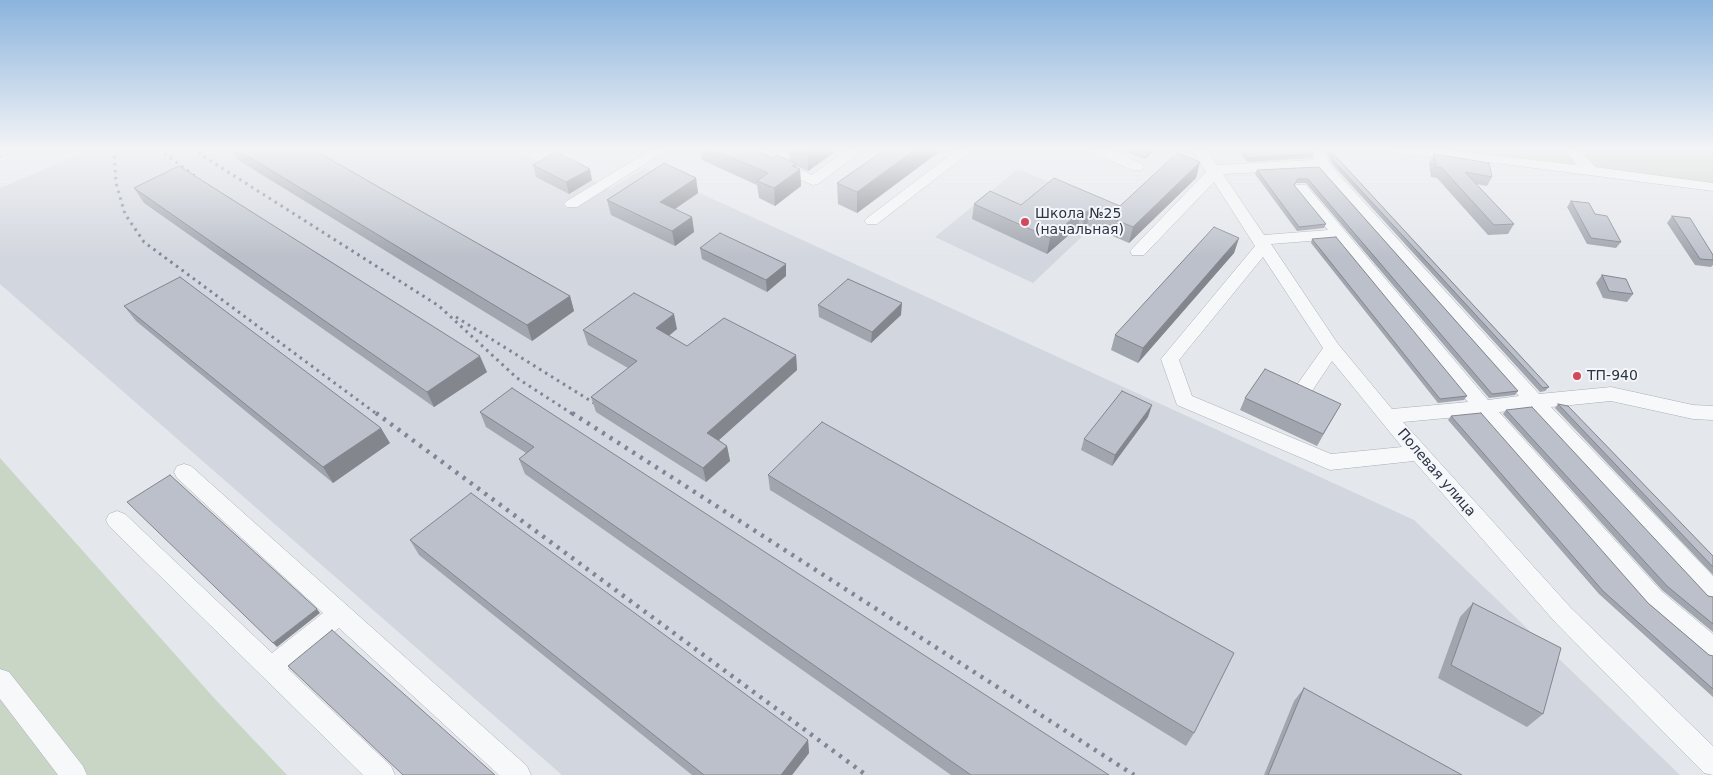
<!DOCTYPE html>
<meta charset="utf-8">
<style>
body{margin:0}
canvas{display:block;background:#e4e7ec}
</style>
<canvas width="1713" height="775"></canvas>
<script>
const c = document.querySelector('canvas').getContext('2d');
c.lineJoin = 'round';
function fillPath(path, color) { c.fillStyle = color; c.fill(path, 'evenodd'); }
const shape = rows => new Path2D(rows.map(r => 'M' + r).join(''));
function strokePath(path, color, width, dash) { c.strokeStyle = color; c.lineWidth = width; c.lineCap = dash ? 'butt' : 'round'; c.setLineDash(dash || []); c.stroke(path); }
function drawText(font, color, halo, rows, align = 'center') {
  c.font = font + ' "DejaVu Sans",sans-serif'; c.lineWidth = 4; c.setLineDash([]); c.textBaseline = 'middle'; c.strokeStyle = halo; c.fillStyle = color; for (const [text, x, y, turn = 0] of rows) {
    c.save(); c.translate(x, y); c.rotate((+turn || 0) * Math.PI / 180); c.textAlign = isNaN(turn) ? turn : align; if (halo) c.strokeText(text, 0, 0); c.fillText(text, 0, 0); c.restore();
  }
}
fillPath(shape([
 [92,149,514,149,551,168,559,164,610,189,645,168,1414,520,1680,775,562,775,0,284,0,188],
 [1018,169,1112,208,1033,283,935,237]
]), '#d2d6de');
fillPath(shape([
 [1431,149,1713,149,1713,184,1585,166],
 [0,458,214,698,287,775,0,775]
]), '#c9d6c5');
const minor = shape([
 [652,149,669,149,577,207,567,207,564,204,567,201,652,149],
 [753,149,769,149,764,154,812,175,848,149,864,149,818,184,813,185,748,158,746,155,753,149],
 [958,149,974,149,877,224,867,224,864,221,867,218,958,149],
 [1090,149,1108,149,1142,164,1144,167,1142,170,1132,170,1092,152,1090,149],
 [1192,149,1206,149,1217,165,1314,160,1309,149,1323,149,1331,166,1539,394,1611,387,1693,405,1713,406,1713,420,1693,419,1611,401,1551,407,1713,576,1713,601,1705,598,1530,409,1499,412,1661,591,1713,634,1713,660,1705,657,1645,605,1479,415,1403,422,1571,608,1713,746,1713,775,1704,773,1555,622,1414,461,1330,470,1177,405,1161,359,1255,246,1214,182,1144,255,1132,255,1130,251,1206,172,1192,149],
 [1318,169,1319,170,1519,396,1488,400,1306,185,1296,185,1294,188,1328,230,1264,235,1223,174,1318,169],
 [1335,239,1468,402,1392,409,1338,344,1271,244,1335,239],
 [1263,257,1323,348,1294,389,1296,394,1303,396,1310,394,1332,361,1402,447,1331,454,1192,396,1179,360,1263,257],
 [1390,149,1437,149,1577,165,1564,149,1578,149,1595,167,1713,183,1713,191,1496,163,1397,153,1392,152,1390,149],
 [184,464,191,466,527,766,531,775,499,775,339,628,288,669,391,766,395,775,363,775,109,526,106,520,109,514,117,511,125,514,272,653,323,613,177,478,174,472,177,466,184,464],
 [0,669,9,672,83,766,87,775,58,775,0,699,0,669]
]);
strokePath(minor, '#a9aeb7', 1);
strokePath(shape([
 [0,157,19,149]
]), '#c2c5cb', 2.5, [3, 3]);
fillPath(minor, '#f7f8fa');
strokePath(shape([
 [114,149,116,183,125,214,144,242,378,415],
 [159,149,196,177],
 [192,149,439,306,517,378,574,415],
 [456,317,594,403]
]), '#7d8696', 3, [2.5, 4.5]);
strokePath(shape([
 [376,413,866,775],
 [572,413,1134,775]
]), '#7d8696', 4.5, [3, 6]);
fillPath(shape([
 [232,149,312,149,570,296,574,311,532,341,238,160],
 [700,149,712,149,790,161,789,149,839,149,808,171,796,166,796,167,800,169,801,186,775,206,759,198,757,185,702,160],
 [886,149,943,149,857,213,838,204,837,183],
 [1118,149,1156,149,1145,159],
 [1240,149,1311,149,1313,154,1311,158,1247,162,1239,151],
 [1327,149,1329,149,1549,387,1545,391,1540,392,1333,165,1326,151],
 [1332,149,1358,149,1356,153],
 [1434,154,1492,177,1487,186,1476,184,1514,224,1508,234,1488,235,1437,178,1431,177,1429,163],
 [1200,162,1196,178,1129,243,1087,225,1082,229,1078,227,1047,254,972,219,974,204,1021,205,1120,206],
 [533,165,592,180,569,194,536,177],
 [1319,167,1518,391,1515,395,1489,398,1306,183,1296,183,1294,186,1326,224,1324,228,1297,231,1255,174,1257,170],
 [696,178,698,193,675,209,692,217,694,232,675,246,611,215,607,200],
 [134,188,487,372,434,407,144,203],
 [1571,201,1595,214,1621,242,1616,248,1587,244,1567,207],
 [1672,216,1713,255,1713,265,1711,267,1695,265,1667,223],
 [1239,238,1234,253,1138,363,1111,350,1115,335],
 [1312,239,1467,396,1464,400,1438,403,1311,243],
 [700,248,786,276,767,292,702,259],
 [1602,275,1633,294,1627,302,1603,298,1596,283],
 [818,305,901,315,871,343,819,317],
 [124,306,390,443,333,483,136,321],
 [677,329,669,336,687,346,796,355,797,370,719,440,727,446,730,461,706,482,596,412,591,397,628,368,588,345,583,330],
 [1245,398,1341,404,1317,446,1240,410],
 [1558,404,1713,556,1713,575,1555,408],
 [1506,410,1708,596,1713,597,1713,632,1662,590,1503,414],
 [480,412,1109,775,951,775,525,474,519,459,526,453,486,427],
 [1451,416,1648,603,1709,655,1713,656,1713,697,1599,594,1448,420],
 [1148,417,1112,466,1081,450,1084,439],
 [768,475,1194,733,1186,746,770,490],
 [410,540,808,740,809,753,792,775,692,775,419,555],
 [1473,603,1543,714,1527,727,1438,678,1460,617],
 [1304,688,1462,775,1264,775,1294,701]
]), '#a1a5ae');
fillPath(shape([
 [810,149,839,149,808,171,808,150],
 [916,149,943,149,857,213,857,192],
 [1147,149,1156,149,1145,159],
 [1200,162,1196,178,1129,243,1133,227],
 [796,163,796,172,800,169,801,186,775,206,774,188,792,166],
 [590,169,592,180,569,194,566,182],
 [696,178,698,193,663,217,660,202],
 [1090,209,1087,225,1082,229,1085,213],
 [1081,211,1078,227,1047,254,1050,238],
 [692,217,694,232,675,246,672,231],
 [1239,238,1234,253,1138,363,1143,348],
 [786,264,786,276,767,292,766,280],
 [570,296,574,311,532,341,527,325],
 [902,303,901,315,871,343,872,332],
 [674,314,677,329,659,343,656,328],
 [796,355,797,370,710,448,707,433],
 [480,356,487,372,434,407,427,392],
 [1152,405,1148,417,1112,466,1115,455],
 [381,428,390,443,333,483,323,467],
 [727,446,730,461,706,482,703,468],
 [317,609,320,613,277,647,273,643],
 [808,740,809,753,792,775,781,775]
]), '#83868d');
const building = shape([
 [236,149,312,149,570,296,527,325,236,149],
 [712,149,752,149,773,158,776,155,796,163,792,166,800,169,774,188,757,181,768,173,712,149],
 [886,149,916,149,857,192,837,183,886,149],
 [1241,149,1311,149,1313,154,1248,158,1241,149],
 [1328,149,1329,149,1549,387,1543,388,1334,161,1328,149],
 [556,152,590,169,566,182,533,165,556,152],
 [1177,153,1200,162,1133,227,1090,209,1085,213,1081,211,1050,238,974,204,990,191,1021,205,1054,178,1120,206,1177,153],
 [1434,154,1489,163,1492,177,1465,172,1514,224,1494,225,1442,168,1436,167,1434,154],
 [664,163,696,178,660,202,692,217,672,231,607,200,664,163],
 [179,166,480,356,427,392,134,188,179,166],
 [1319,167,1518,391,1492,394,1308,179,1298,179,1294,185,1326,224,1299,227,1257,170,1319,167],
 [1571,201,1589,203,1595,214,1607,216,1621,242,1591,238,1571,201],
 [1672,216,1690,218,1713,255,1713,260,1700,259,1672,216],
 [1214,227,1239,238,1143,348,1115,335,1214,227],
 [720,233,786,264,766,280,700,248,720,233],
 [1336,237,1467,396,1440,399,1312,239,1336,237],
 [1602,275,1626,279,1633,294,1609,291,1602,275],
 [180,277,381,428,323,467,124,306,180,277],
 [848,279,902,303,872,332,818,305,848,279],
 [634,293,674,314,656,328,687,346,724,318,796,355,707,433,727,446,703,468,591,397,637,361,583,330,634,293],
 [1265,369,1341,404,1323,434,1245,398,1265,369],
 [512,388,1109,775,971,775,519,459,534,447,480,412,512,388],
 [1122,391,1152,405,1115,455,1084,439,1122,391],
 [1558,404,1568,406,1713,556,1713,567,1558,404],
 [1532,407,1708,596,1713,597,1713,624,1667,586,1506,410,1532,407],
 [1481,413,1648,603,1709,655,1713,656,1713,689,1603,591,1451,416,1481,413],
 [822,422,1234,653,1194,733,768,475,822,422],
 [170,475,317,609,273,643,127,502,170,475],
 [471,493,808,740,781,775,704,775,410,540,471,493],
 [1473,603,1561,648,1543,714,1451,665,1473,603],
 [332,630,495,775,403,775,288,666,332,630],
 [1304,688,1462,775,1268,775,1304,688]
]);
fillPath(building, '#bbc0ca');
strokePath(building, '#83868d', 1);
const sky = c.createLinearGradient(0, 0, 0, 257);
sky.addColorStop(0, '#8bb4dd');
sky.addColorStop(0.58, '#f3f4f6');
sky.addColorStop(1, '#f3f4f600');
c.fillStyle = sky;
c.fillRect(0, 0, 1713, 257);
for (const [x, y, r, color] of [
 [1025,222,5,"#d1495b"],
 [1577,376,5,"#d1495b"]
]) { const dot = new Path2D(); dot.arc(x, y, r, 0, 2 * Math.PI); c.fillStyle = color; c.fill(dot); strokePath(dot, '#f4f6f9', 2); }
drawText('14px', '#2b3445', '#f4f6f9', [
 ["Школа №25",1035,214],
 ["(начальная)",1035,230],
 ["ТП-940",1587,376]
], 'left');
drawText('14px', '#2b3445', '#f4f6f9', [
 ["Полевая улица",1436,473,49]
]);
</script>
